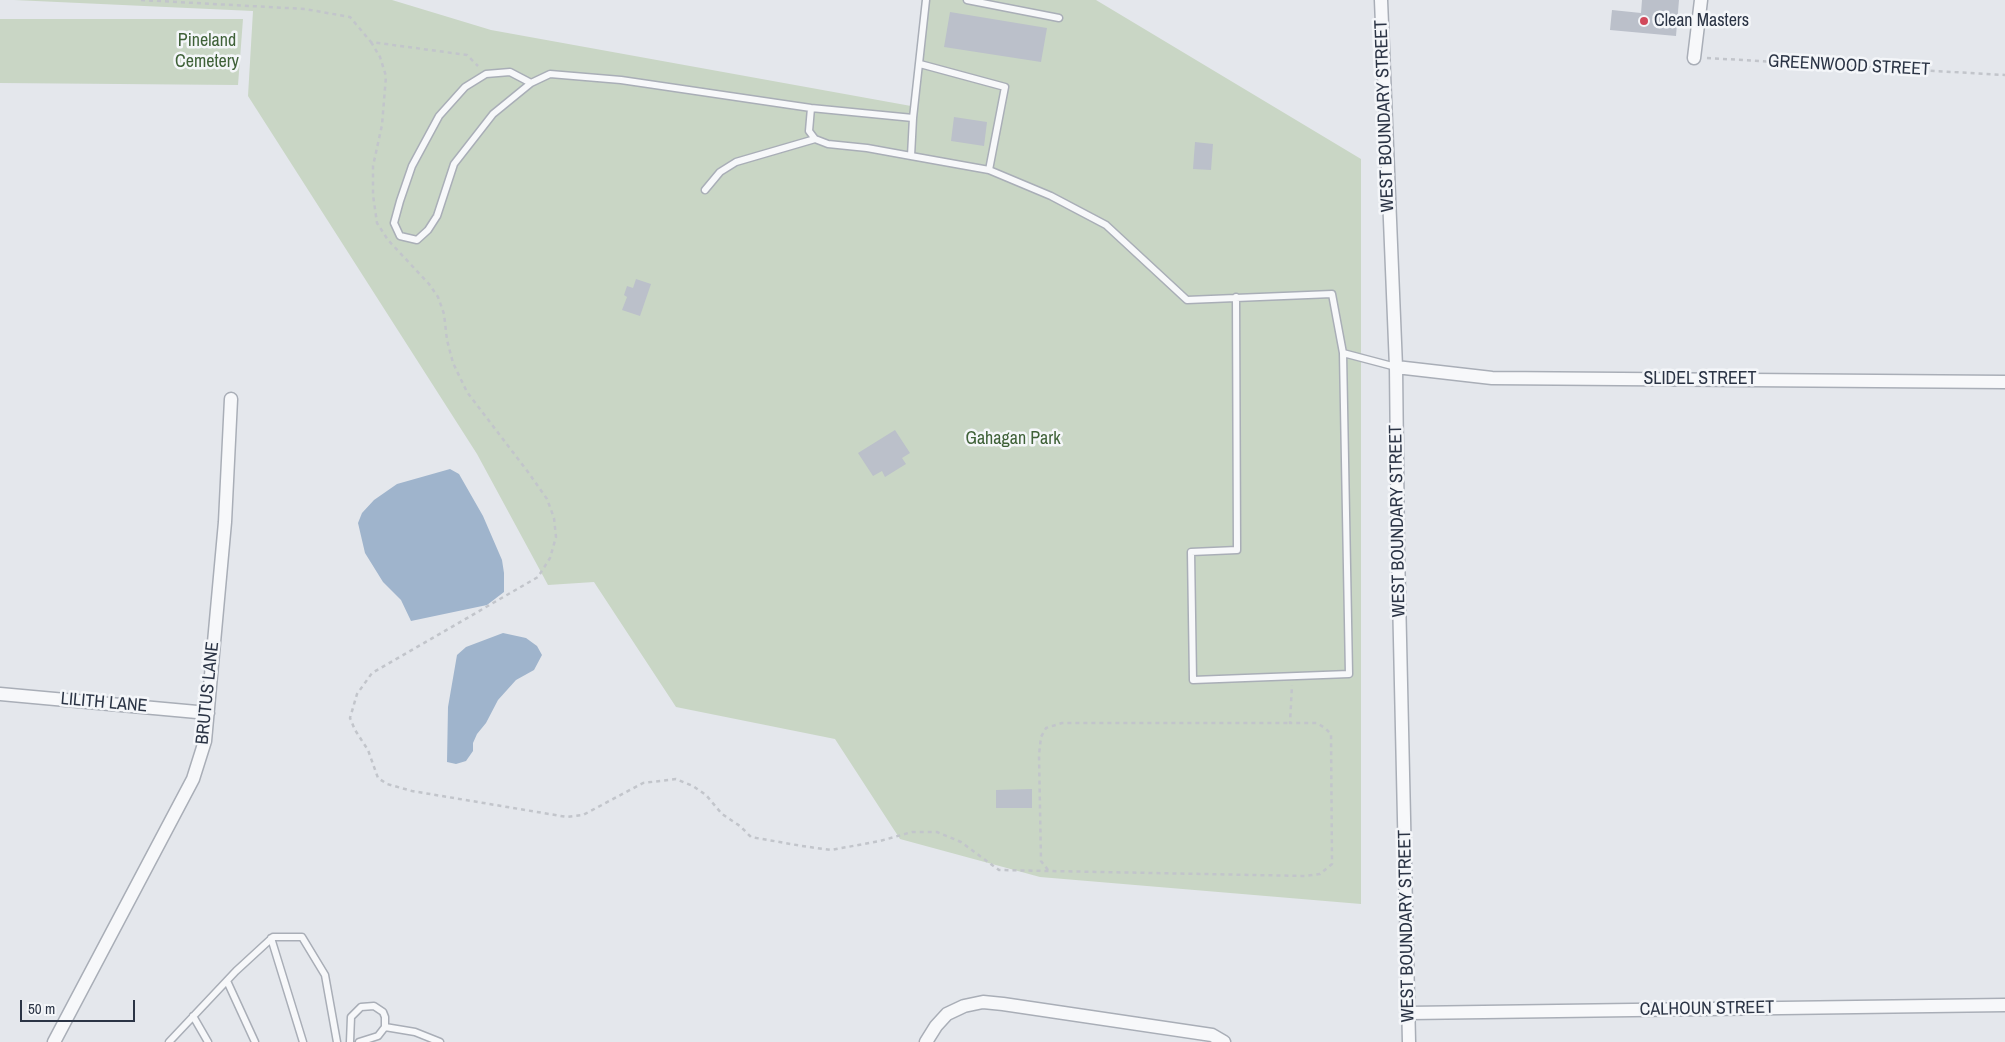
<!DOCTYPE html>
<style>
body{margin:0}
#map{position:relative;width:2005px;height:1042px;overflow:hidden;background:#e4e7ec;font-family:"Archivo Narrow",sans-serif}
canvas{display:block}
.scale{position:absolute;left:20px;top:1000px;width:115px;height:22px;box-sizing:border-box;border:2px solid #2b3445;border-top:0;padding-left:6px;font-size:15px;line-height:18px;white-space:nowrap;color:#2b3445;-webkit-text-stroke:4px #f4f6f9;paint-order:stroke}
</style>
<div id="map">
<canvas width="2005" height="1042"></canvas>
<div class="scale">50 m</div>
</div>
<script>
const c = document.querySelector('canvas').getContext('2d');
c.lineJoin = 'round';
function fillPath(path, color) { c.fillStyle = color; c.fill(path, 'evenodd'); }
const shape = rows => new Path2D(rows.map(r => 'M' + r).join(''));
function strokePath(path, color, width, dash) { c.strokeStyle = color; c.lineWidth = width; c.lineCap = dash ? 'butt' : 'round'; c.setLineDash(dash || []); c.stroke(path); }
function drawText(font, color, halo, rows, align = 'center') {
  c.font = font + ' "Archivo Narrow",sans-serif'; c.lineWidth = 5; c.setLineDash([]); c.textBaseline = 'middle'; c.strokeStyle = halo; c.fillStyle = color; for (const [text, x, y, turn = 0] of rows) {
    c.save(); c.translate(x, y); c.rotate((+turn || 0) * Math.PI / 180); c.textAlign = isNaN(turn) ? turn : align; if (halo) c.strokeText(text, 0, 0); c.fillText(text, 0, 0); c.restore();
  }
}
fillPath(shape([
 [14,0,392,0,491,30,911,106,922,0,1096,0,1361,159,1361,904,1040,877,900,839,835,739,676,707,594,582,548,585,477,454,248,96,253,11],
 [0,19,243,19,238,85,0,83]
]), '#c9d6c5');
fillPath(shape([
 [450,469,459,474,483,516,502,560,504,573,504,592,487,605,411,621,401,600,383,582,365,553,358,523,362,513,374,500,397,484],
 [503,633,526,638,537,646,542,655,534,670,516,680,498,700,486,723,477,734,473,743,473,751,466,761,456,764,447,762,448,707,457,655,466,647]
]), '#9fb4cc');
fillPath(shape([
 [1642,0,1679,0,1676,36,1610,30,1612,10,1641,13],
 [950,12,1047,28,1041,62,944,47],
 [954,117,987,122,984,146,951,141],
 [1195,142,1213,144,1211,170,1193,169],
 [636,279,651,284,640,316,622,310,627,297,624,295,627,286,633,288],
 [895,430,910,453,902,458,906,464,885,477,882,471,873,476,858,453],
 [1032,789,1032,808,996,808,996,790]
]), '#bbc0ca');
const lane = shape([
 [967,0,1059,18],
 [920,64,1005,87,989,170],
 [531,83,510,72,486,74,465,87,439,116,412,166,400,201,394,223,400,236,417,240,428,230,437,216,454,164,493,114,531,83,550,74,621,80,811,108,913,118,911,156,989,170,1051,196,1106,225,1187,300,1332,294,1343,353,1396,367],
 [811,108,809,131,815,139,828,144,867,148,911,156],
 [913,118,926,0],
 [705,190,720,172,736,162,815,139],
 [1236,297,1237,550,1191,552,1193,680,1349,674,1343,353],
 [271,938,303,1042],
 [227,981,255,1042],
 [193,1016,208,1042],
 [385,1027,415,1032,440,1042],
 [169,1042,236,971,273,937,302,937,325,975,337,1042],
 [350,1042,351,1017,361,1007,374,1006,383,1012,385,1017,385,1027,378,1036,359,1042]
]);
const street = shape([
 [1381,0,1396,367,1398,550,1409,1042],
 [1694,58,1701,0],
 [1396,367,1492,378,2005,382],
 [0,694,208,713],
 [1409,1013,2005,1005],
 [54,1042,193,779,205,741,225,522,231,399],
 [926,1042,936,1026,947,1014,964,1006,983,1002,1003,1004,1212,1035,1224,1042]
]);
strokePath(lane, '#a9aeb7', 9);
strokePath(street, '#a9aeb7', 15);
strokePath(shape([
 [141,0,305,9,350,17,371,42,467,55,478,66],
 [371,42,380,57,386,76,382,125,373,166,373,195,377,223,388,240,429,284,438,297,444,314,447,340,453,363,467,392,528,472,547,499,554,518,556,537,550,558,538,577,372,673,357,694,350,718,355,730,368,750,378,778,387,784,412,791,567,817,583,815,643,783,676,779,693,786,706,795,722,814,740,826,751,837,802,846,831,850,880,841,912,832,937,832,961,842,999,870,1305,876,1320,874,1332,864,1331,734,1325,728,1317,723,1290,723,1292,685],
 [1707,58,2005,75],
 [1048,870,1041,861,1039,755,1041,737,1046,728,1062,723,1290,723]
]), '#c2c5cb', 2.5, [4, 4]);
strokePath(lane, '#f7f8fa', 6);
strokePath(street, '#f7f8fa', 12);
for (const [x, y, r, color] of [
 [1644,21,5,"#d1495b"]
]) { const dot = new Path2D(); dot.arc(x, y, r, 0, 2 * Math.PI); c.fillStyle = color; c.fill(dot); strokePath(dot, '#f4f6f9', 2); }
drawText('18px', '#2b3445', '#f4f6f9', [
 ["Clean Masters",1654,21]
], 'left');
drawText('18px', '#3f6138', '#f4f6f9', [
 ["Pineland",207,41],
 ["Cemetery",207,62],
 ["Gahagan Park",1013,439]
]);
drawText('18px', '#2b3445', '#f4f6f9', [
 ["GREENWOOD STREET",1849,66,3],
 ["WEST BOUNDARY STREET",1385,116,-92],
 ["SLIDEL STREET",1700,379],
 ["WEST BOUNDARY STREET",1398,521,-91],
 ["BRUTUS LANE",208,693,-84],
 ["LILITH LANE",104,703,5],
 ["WEST BOUNDARY STREET",1407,926,-91],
 ["CALHOUN STREET",1707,1009,-1]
]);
</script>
